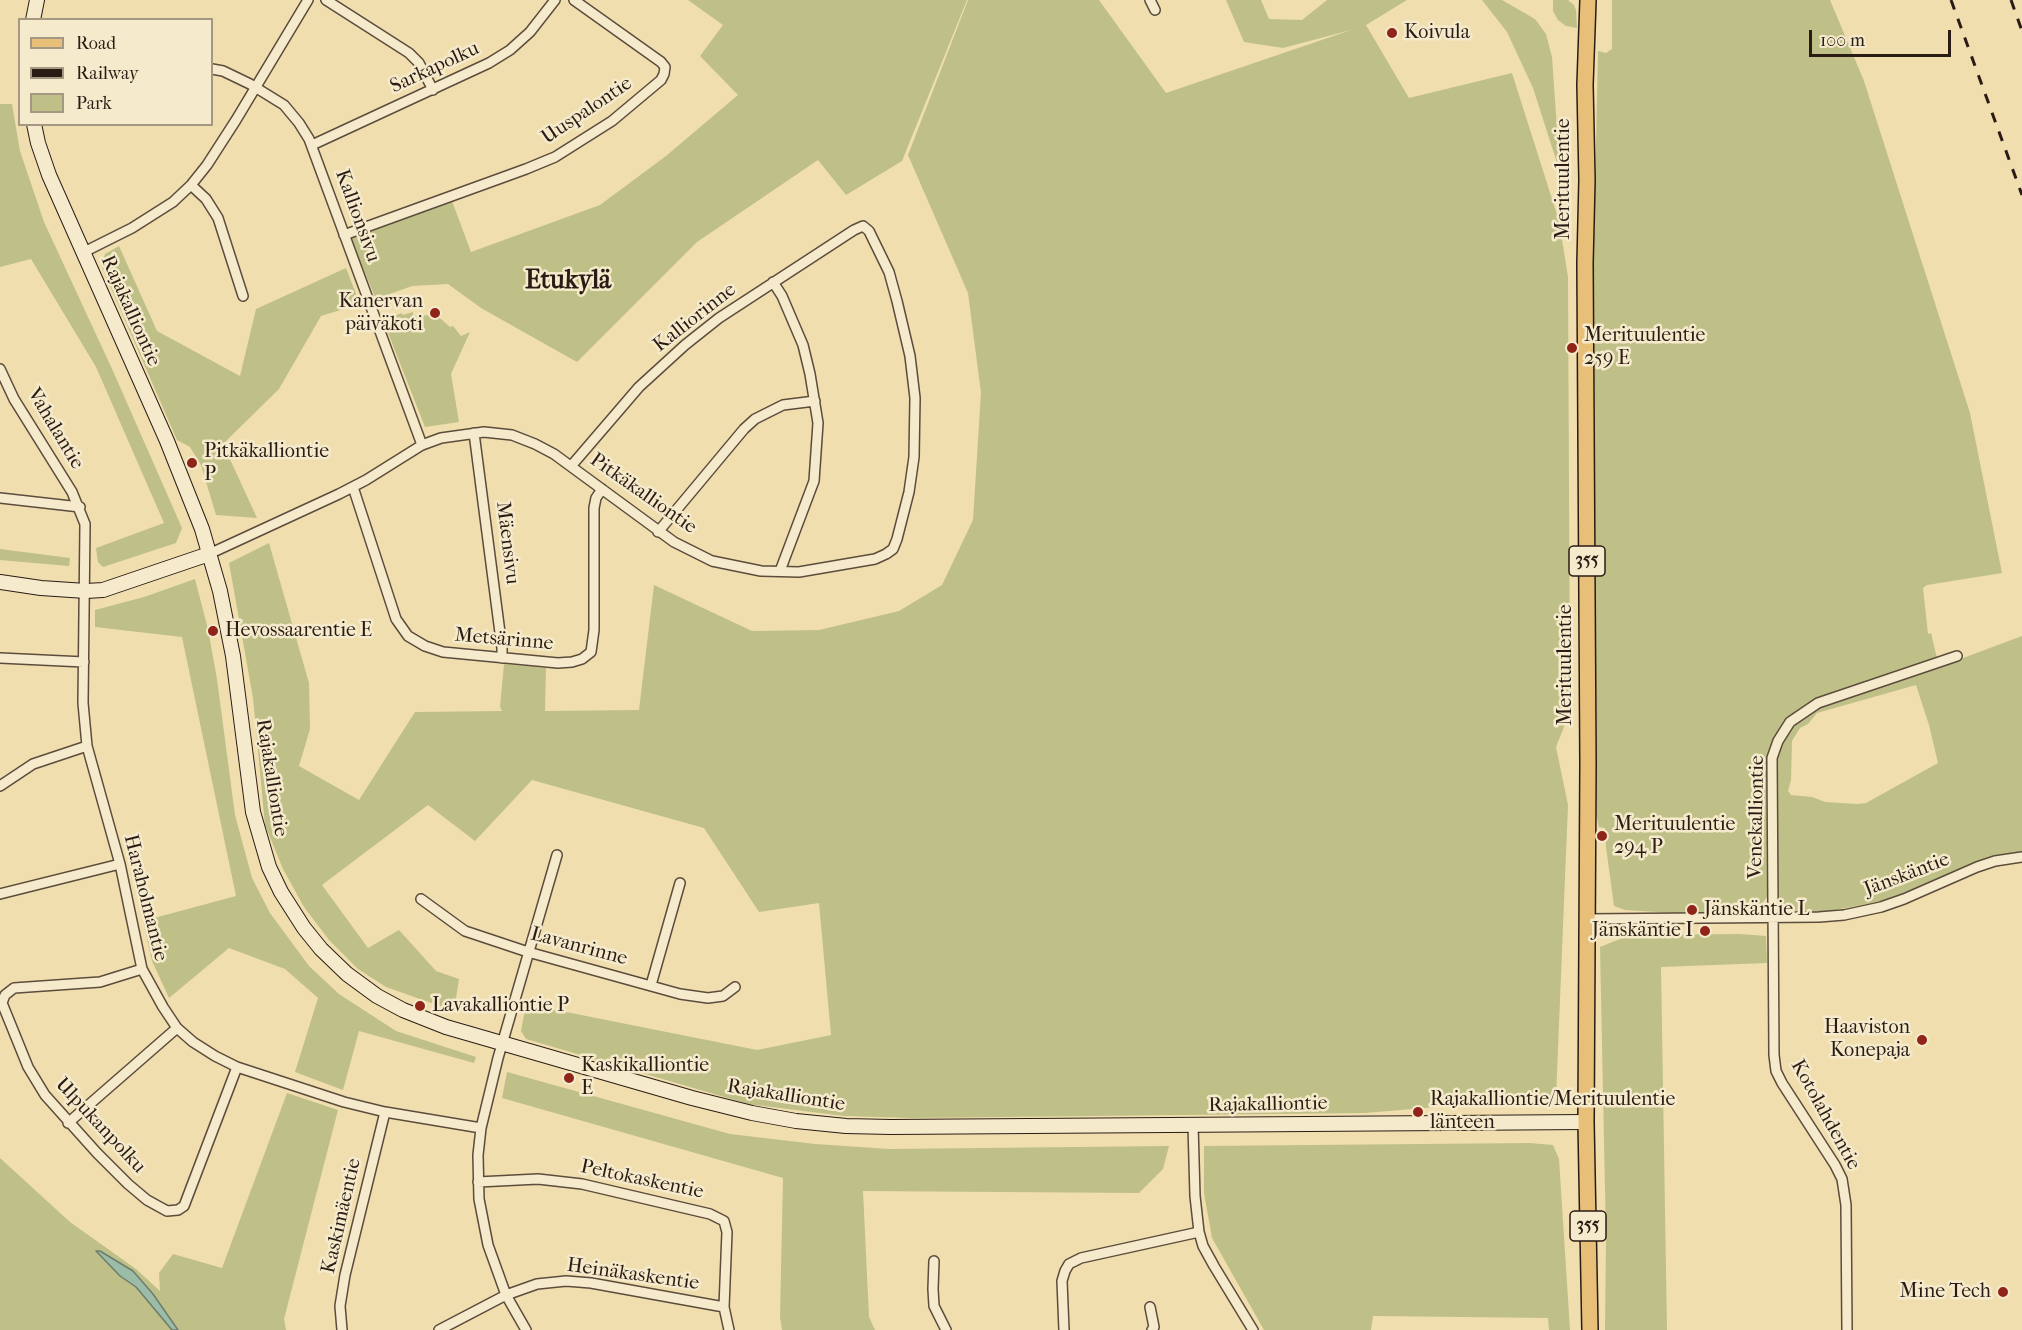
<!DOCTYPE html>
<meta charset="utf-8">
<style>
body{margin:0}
#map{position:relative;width:2022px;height:1330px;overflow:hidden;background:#f0deaf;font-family:"IM FELL French Canon",serif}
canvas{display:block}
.legend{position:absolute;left:18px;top:18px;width:195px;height:108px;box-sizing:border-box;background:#f5eacb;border:2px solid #a49882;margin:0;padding:8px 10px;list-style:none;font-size:18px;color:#2a1c15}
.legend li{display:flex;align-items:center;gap:12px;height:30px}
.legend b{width:30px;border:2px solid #a49882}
.scale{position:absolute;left:1809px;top:30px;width:142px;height:27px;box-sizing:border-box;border:3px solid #2a1c15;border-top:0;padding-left:8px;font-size:18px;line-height:21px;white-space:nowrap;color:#2a1c15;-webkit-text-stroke:4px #f5eacb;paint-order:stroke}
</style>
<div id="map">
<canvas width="2022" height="1330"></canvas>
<ul class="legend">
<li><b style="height:8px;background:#e8bf78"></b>Road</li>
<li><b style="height:8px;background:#2a1c15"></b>Railway</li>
<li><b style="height:16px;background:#bec087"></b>Park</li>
</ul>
<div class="scale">100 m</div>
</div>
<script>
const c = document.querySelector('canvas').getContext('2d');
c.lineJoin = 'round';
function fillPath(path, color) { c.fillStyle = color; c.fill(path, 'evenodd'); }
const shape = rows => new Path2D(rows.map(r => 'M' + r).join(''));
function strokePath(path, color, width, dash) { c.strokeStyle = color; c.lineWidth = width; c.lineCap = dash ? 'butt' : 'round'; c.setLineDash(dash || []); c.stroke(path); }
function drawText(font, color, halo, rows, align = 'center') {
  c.font = font + ' "IM FELL French Canon",serif'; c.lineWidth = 5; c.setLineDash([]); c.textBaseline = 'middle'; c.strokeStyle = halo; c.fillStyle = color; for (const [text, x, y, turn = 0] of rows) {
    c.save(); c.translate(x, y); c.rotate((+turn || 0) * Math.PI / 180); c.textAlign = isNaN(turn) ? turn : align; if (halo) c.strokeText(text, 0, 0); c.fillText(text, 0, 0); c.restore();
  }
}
fillPath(shape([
 [688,0,967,0,902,161,846,195,818,160,697,242,577,362,481,308,448,284,412,286,376,299,350,238,452,201,471,252,600,205,666,156,738,95,700,56,723,25],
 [968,0,1099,0,1166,93,1351,30,1283,48,1244,42,1226,0,1261,0,1269,19,1302,20,1327,0,1407,0,1366,25,1409,98,1512,73,1559,221,1568,277,1570,692,1564,727,1556,747,1568,805,1556,1097,1365,1113,911,1118,844,1116,748,1104,526,1039,521,1031,526,1004,757,1050,831,1035,819,903,759,912,704,828,532,780,475,841,428,805,322,885,368,948,399,930,436,971,459,979,454,1011,386,987,358,969,329,940,304,907,283,869,265,825,253,698,229,563,269,543,309,683,310,729,299,766,359,800,415,712,502,711,500,707,504,664,546,668,545,711,639,710,654,585,752,631,819,630,899,611,942,585,973,520,981,393,968,293,908,155],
 [1482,0,1502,0,1535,19,1546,34,1552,57,1560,172,1533,88,1507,32],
 [1553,0,1568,0,1574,5,1576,10,1577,28,1566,26,1558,20,1553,11],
 [1612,0,1830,0,1864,81,1970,413,2002,573,1927,585,1923,588,1928,634,1931,633,1939,667,2022,636,2022,851,1975,862,1905,894,1881,901,1830,911,1806,912,1790,910,1785,908,1779,897,1767,897,1758,909,1752,912,1673,913,1625,910,1614,906,1606,847,1605,828,1599,827,1595,810,1592,332,1598,51,1606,53,1612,49],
 [1916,685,1929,725,1938,763,1866,803,1858,804,1825,802,1812,797,1791,795,1788,791,1791,780,1792,741,1800,728,1808,724,1817,713],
 [0,104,12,104,20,151,44,222,113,371,182,528,176,543,103,567,98,562,96,548,164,523,96,367,31,259,0,267],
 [119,246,157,331,240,376,256,309,346,268,360,304,321,316,279,389,223,444,257,518,216,515,201,465,190,447,177,440,101,265,105,254],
 [413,312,413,316,434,315,441,319,450,327,453,326,461,336,470,332,451,374,459,422,425,427,383,320,402,313,403,315],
 [0,549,70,558,69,566,0,560],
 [195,579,208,629,217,679,235,815,252,878,270,913,309,966,339,994,396,1031,476,1057,474,1063,359,1031,343,1090,295,1072,318,998,285,969,229,948,169,998,152,961,143,921,236,896,182,637,95,627,95,610,144,597],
 [1740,934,1766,936,1767,963,1661,967,1667,1330,1605,1330,1606,1238,1600,947,1630,935],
 [507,1072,730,1134,815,1144,889,1149,1169,1146,1163,1169,1139,1193,863,1191,869,1317,875,1330,782,1330,780,1317,783,1178,502,1098],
 [287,1093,338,1110,284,1319,286,1330,0,1330,0,1158,70,1222,136,1269,160,1291,159,1273,173,1254,222,1268],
 [1529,1143,1553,1145,1559,1159,1570,1330,1549,1330,1548,1318,1373,1316,1371,1330,1264,1330,1212,1238,1204,1193,1204,1146]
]), '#bec087');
const water = shape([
 [96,1251,100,1251,133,1271,153,1294,178,1330,172,1330,136,1287,120,1276,96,1251]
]);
fillPath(water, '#9bbca7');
strokePath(water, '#6e7c6d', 1.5);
const street = shape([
 [326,0,409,53,419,63,433,90],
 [1150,0,1155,10],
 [212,69,223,71,250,84,284,105,299,123,309,139,422,445],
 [312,145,489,63,510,50,530,32,555,0],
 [191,185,206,199,218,218,243,296],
 [344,235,526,169,555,157,612,121,661,80,664,74,665,67,661,62,574,0],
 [82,253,132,228,173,202,191,185,207,165,236,120,308,0],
 [773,282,782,296,803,345,810,374,818,423,814,481,780,571],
 [0,369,14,399,72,492,85,524,83,703,87,746,120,864,142,969,163,1007,177,1028,193,1042,215,1056,237,1067,344,1102,385,1112,481,1128],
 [474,433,502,648,502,658],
 [353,487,396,619,408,636,425,646,443,652,558,663,572,662,582,659,591,652,594,630,594,508,596,498,602,489],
 [0,498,80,507],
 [658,532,744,429,755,419,783,405,815,401],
 [209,554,339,494,366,480,422,445,441,438,484,432,512,435,535,444,554,454,674,542,712,561,761,571,799,572,875,559,886,554,893,549,897,539,909,492,914,457,915,398,910,356,897,301,889,272,869,231,863,226,854,230,719,318,685,345,639,387,572,465],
 [0,658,84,662],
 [0,786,33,764,87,746],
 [0,894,120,864],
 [421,899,465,931,528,952,680,994,708,998,723,996,735,987],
 [1588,919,1819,917,1844,915,1881,907,1904,899,1977,867,1995,861,2022,857],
 [142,969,100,982,14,988,5,995,2,1003,28,1067,45,1095,97,1153,128,1184,147,1200,167,1211,178,1210,184,1206,237,1067],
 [651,985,680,883],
 [68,1123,177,1028],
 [1193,1125,1195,1196,1199,1232,1203,1246,1214,1266,1253,1330],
 [478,1182,538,1179,582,1184,710,1214,724,1221,727,1232,724,1307,729,1330],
 [934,1261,933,1289,934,1306,946,1330],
 [1150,1307,1154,1327,1152,1330],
 [342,1330,340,1306,345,1275,385,1112],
 [439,1330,506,1295,537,1284,566,1281,591,1283,724,1307],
 [526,1330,506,1295,488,1245,479,1199,478,1155,481,1128,498,1058,557,855],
 [1064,1330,1062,1281,1065,1271,1069,1264,1081,1258,1199,1232],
 [1847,1330,1846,1205,1842,1179,1835,1165,1782,1083,1776,1071,1774,1055,1772,758,1778,741,1790,722,1818,703,1957,656]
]);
const secondary = shape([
 [33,20,37,0],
 [34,124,38,143,49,175,167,441,202,529,220,591,233,656,253,812,269,867,281,892,304,928,321,949,347,974,377,996,403,1010,446,1027,692,1098,752,1113,796,1121,846,1126,891,1127,1586,1122],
 [0,582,41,588,86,591,103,590,209,554]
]);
const primary = shape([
 [1588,0,1585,85,1587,180,1585,263,1588,764,1586,1122,1590,1330]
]);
strokePath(street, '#5c4c3c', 12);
strokePath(secondary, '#2a1c15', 16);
strokePath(primary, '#2a1c15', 18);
strokePath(street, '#f5eacb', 9);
strokePath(secondary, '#f5eacb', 14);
strokePath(primary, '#e8bf78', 15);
strokePath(shape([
 [1951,0,2022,195],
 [2011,0,2022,31]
]), '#2a1c15', 3, [10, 10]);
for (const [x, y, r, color] of [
 [1392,33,6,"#8f2418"],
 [435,313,6,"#8f2418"],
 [1572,348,6,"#8f2418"],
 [192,463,6,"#8f2418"],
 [213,631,6,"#8f2418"],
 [1602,836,6,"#8f2418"],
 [1692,910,6,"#8f2418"],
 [1705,931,6,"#8f2418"],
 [420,1006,6,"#8f2418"],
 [1922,1040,6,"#8f2418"],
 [569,1078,6,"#8f2418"],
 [1418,1112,6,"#8f2418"],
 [2003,1292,6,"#8f2418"]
]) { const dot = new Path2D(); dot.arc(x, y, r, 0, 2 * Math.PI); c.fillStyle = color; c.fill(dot); strokePath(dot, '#f5eacb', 2); }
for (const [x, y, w] of [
 [1587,561,36],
 [1588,1226,36]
]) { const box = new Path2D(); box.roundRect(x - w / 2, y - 15, w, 30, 4.5); c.fillStyle = '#f5eacb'; c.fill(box); strokePath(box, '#2a1c15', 1.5); }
drawText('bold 18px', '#2a1c15', null, [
 ["355",1587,561],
 ["355",1588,1226]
]);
drawText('20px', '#2a1c15', '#f5eacb', [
 ["Koivula",1404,33],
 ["Kanervan",423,302,"right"],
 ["päiväkoti",423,325,"right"],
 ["Merituulentie",1584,336],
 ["259 E",1584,359],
 ["Pitkäkalliontie",204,452],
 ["P",204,475],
 ["Hevossaarentie E",225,631],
 ["Merituulentie",1614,825],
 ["294 P",1614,848],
 ["Jänskäntie L",1704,910],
 ["Jänskäntie I",1693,931,"right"],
 ["Lavakalliontie P",432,1006],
 ["Haaviston",1910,1028,"right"],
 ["Konepaja",1910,1051,"right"],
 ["Kaskikalliontie",581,1066],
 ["E",581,1089],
 ["Rajakalliontie/Merituulentie",1430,1100],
 ["länteen",1430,1123],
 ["Mine Tech",1991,1292,"right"]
], 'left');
drawText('20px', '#2a1c15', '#f5eacb', [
 ["Sarkapolku",435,68,-25],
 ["Uuspalontie",587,111,-34],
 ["Merituulentie",1564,179,-90],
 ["Kallionsivu",357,216,70],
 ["Rajakalliontie",130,311,66],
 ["Kalliorinne",695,318,-38],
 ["Vahalantie",55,429,59],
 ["Pitkäkalliontie",643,494,35],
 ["Mäensivu",507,543,83],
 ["Metsärinne",504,640,5],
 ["Merituulentie",1566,665,-90],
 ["Rajakalliontie",271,778,81],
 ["Venekalliontie",1757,817,-89],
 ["Jänskäntie",1907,875,-21],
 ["Haraholmantie",145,898,76],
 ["Lavanrinne",579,947,15],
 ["Rajakalliontie",786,1096,9],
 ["Rajakalliontie",1268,1105,-1],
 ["Kotolahdentie",1825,1115,61],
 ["Ulpukanpolku",100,1126,47],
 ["Peltokaskentie",642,1180,12],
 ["Kaskimäentie",342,1216,-77],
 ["Heinäkaskentie",633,1275,8]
]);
drawText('bold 26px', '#2a1c15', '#f5eacb', [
 ["Etukylä",568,282]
]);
</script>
